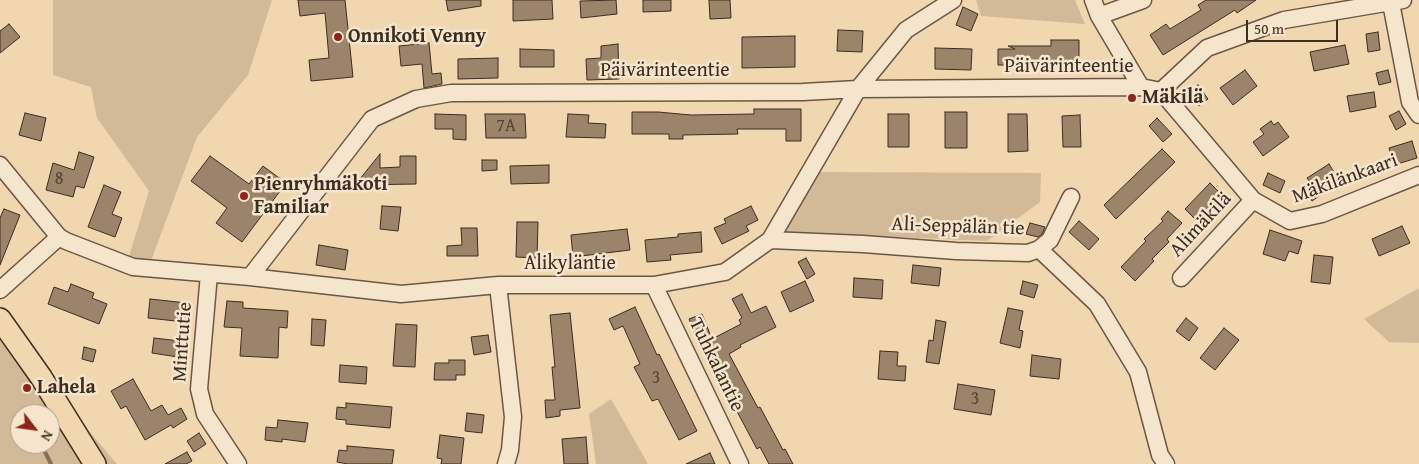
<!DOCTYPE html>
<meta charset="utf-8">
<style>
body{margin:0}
#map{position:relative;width:1419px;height:464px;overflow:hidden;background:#f0d7b0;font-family:"Gentium Book Plus",serif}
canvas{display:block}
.north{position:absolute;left:10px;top:404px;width:50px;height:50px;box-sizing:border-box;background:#f5e5cc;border:1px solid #ab9b88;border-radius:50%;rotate:120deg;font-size:14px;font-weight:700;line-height:20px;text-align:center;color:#3d2c21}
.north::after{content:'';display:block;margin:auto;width:18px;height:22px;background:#8f2418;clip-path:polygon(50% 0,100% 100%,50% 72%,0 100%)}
.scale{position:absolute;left:1246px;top:20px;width:92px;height:22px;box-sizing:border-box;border:2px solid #3d2c21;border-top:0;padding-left:6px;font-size:15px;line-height:18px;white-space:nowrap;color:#3d2c21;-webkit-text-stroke:4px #f5e5cc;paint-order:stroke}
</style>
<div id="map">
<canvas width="1419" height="464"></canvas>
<div class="north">N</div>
<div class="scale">50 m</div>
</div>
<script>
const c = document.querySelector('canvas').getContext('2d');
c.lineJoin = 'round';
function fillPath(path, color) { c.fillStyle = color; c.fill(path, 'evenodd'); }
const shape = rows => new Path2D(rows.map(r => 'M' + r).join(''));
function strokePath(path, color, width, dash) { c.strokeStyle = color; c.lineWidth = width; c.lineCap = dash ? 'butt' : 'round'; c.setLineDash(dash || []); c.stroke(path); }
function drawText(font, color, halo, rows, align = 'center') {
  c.font = font + ' "Gentium Book Plus",serif'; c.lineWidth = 5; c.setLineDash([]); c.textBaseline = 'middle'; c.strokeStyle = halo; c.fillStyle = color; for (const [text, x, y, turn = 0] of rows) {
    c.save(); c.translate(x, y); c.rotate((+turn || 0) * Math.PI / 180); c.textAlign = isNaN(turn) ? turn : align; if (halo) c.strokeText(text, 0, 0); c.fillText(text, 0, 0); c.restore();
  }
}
fillPath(shape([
 [53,0,272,0,248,75,197,137,148,269,126,266,149,191,97,118,91,87,53,75],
 [976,0,1075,0,1085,24,981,16],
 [820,172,1041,173,1040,202,987,241,784,232],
 [1419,288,1419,343,1389,342,1364,319],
 [0,308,89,431,117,464,0,464],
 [20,414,50,414,50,444,20,444],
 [611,399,648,464,596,464,589,414]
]), '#d2ba98');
strokePath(shape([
 [41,444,51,464]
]), '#847059', 4);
const building = shape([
 [298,0,345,0,353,77,311,81,309,60,329,58,325,13,300,16,298,0],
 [446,0,481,0,481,6,448,11,446,0],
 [513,0,552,0,553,19,513,21,513,0],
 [616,0,617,14,581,18,580,1,616,0],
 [643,0,671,0,671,11,643,12,643,0],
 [709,0,730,0,731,18,710,19,709,0],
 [1206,0,1256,0,1237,13,1235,10,1163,55,1150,35,1166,24,1170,29,1201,10,1198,5,1206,0],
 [963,7,978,14,971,31,956,25,963,7],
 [9,24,20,37,0,53,0,31,9,24],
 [838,30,863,31,862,52,837,51,838,30],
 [1378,32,1380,50,1368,52,1366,34,1378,32],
 [795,36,795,67,742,68,742,37,795,36],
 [1051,40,1079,40,1079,66,998,65,998,49,1015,49,1008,46,1051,46,1051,40],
 [429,43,432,74,441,73,442,84,424,88,422,64,401,66,399,46,429,43],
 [618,44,619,79,587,80,586,59,601,58,601,46,618,44],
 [1345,45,1349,64,1314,71,1310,52,1345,45],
 [935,48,972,49,971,70,935,69,935,48],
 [520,49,554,50,554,67,520,67,520,49],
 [498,58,498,78,458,79,458,59,498,58],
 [1245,70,1257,86,1233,105,1220,88,1245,70],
 [1388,70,1391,82,1379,85,1376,73,1388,70],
 [1198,85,1208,99,1199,106,1188,92,1198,85],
 [1374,92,1376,107,1350,112,1347,96,1374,92],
 [754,109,801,109,801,141,786,141,786,129,737,129,738,134,683,135,683,139,669,139,669,134,632,134,632,112,658,112,691,115,754,114,754,109],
 [1399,111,1406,124,1396,130,1389,116,1399,111],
 [945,112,967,112,967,148,945,148,945,112],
 [25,113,46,118,41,141,19,135,25,113],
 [435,114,466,115,466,140,453,139,453,129,435,129,435,114],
 [485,114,525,114,526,138,486,138,485,114],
 [568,114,589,115,588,123,606,124,605,138,566,137,568,114],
 [888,114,909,114,909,147,888,147,888,114],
 [1008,114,1027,114,1028,151,1008,152,1008,114],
 [1080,115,1081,147,1063,147,1062,116,1080,115],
 [1157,118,1172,134,1163,142,1149,126,1157,118],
 [1271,121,1274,125,1278,122,1289,137,1263,156,1253,142,1264,134,1260,129,1271,121],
 [1412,141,1417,158,1394,165,1389,148,1412,141],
 [1162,149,1175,162,1116,219,1104,205,1162,149],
 [79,152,94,157,84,188,76,186,73,197,46,190,53,163,74,170,79,152],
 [380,154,380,168,400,167,400,156,416,156,416,184,355,185,380,154],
 [210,156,249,184,263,166,286,183,242,242,216,223,227,208,191,181,210,156],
 [482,160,497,160,497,170,482,171,482,160],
 [1329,164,1339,180,1325,189,1326,191,1312,201,1303,187,1310,182,1307,178,1329,164],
 [549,165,549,183,511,184,510,166,549,165],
 [1268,173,1285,181,1280,193,1263,185,1268,173],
 [1210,183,1223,196,1198,222,1185,209,1210,183],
 [104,185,121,192,112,214,122,218,115,237,88,227,104,185],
 [382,206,401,207,398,231,380,229,382,206],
 [751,206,758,220,746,226,749,231,722,244,714,228,726,223,724,219,751,206],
 [4,209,20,215,0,265,0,218,4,209],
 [1168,211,1182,223,1167,239,1169,242,1152,259,1154,261,1135,281,1121,267,1146,241,1144,239,1163,221,1161,219,1168,211],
 [1079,221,1099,239,1089,250,1069,232,1079,221],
 [517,222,538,222,537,258,516,257,517,222],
 [1030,223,1045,227,1042,234,1038,237,1026,234,1030,223],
 [1402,226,1410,243,1379,256,1372,239,1402,226],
 [461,228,477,228,478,256,447,256,447,246,462,245,461,228],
 [627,229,630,250,573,257,571,235,627,229],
 [1270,230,1302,241,1298,254,1289,251,1285,261,1263,254,1270,230],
 [701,232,702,252,670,255,671,260,647,262,645,240,678,237,678,234,701,232],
 [319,245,348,250,345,270,316,265,319,245],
 [1314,255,1333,257,1330,284,1311,282,1314,255],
 [806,258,815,274,807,279,798,262,806,258],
 [913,265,941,268,939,286,911,283,913,265],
 [854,278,883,280,882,299,853,297,854,278],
 [805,281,814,301,790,312,781,292,805,281],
 [1023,281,1038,285,1034,298,1020,294,1023,281],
 [71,284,94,293,92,298,107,304,99,324,48,304,54,287,68,292,71,284],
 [742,294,751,313,766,306,776,327,740,345,741,347,729,354,758,408,760,407,783,450,785,449,793,464,769,464,760,447,757,449,716,372,719,371,702,337,697,339,689,319,702,314,712,339,741,324,739,320,742,318,732,299,742,294],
 [150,299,187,303,185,322,148,318,150,299],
 [227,301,243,302,243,308,288,311,287,328,279,327,278,358,240,356,242,328,224,327,227,301],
 [635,307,657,355,659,354,697,431,679,440,658,399,652,401,634,367,640,364,623,326,614,330,609,319,635,307],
 [1008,308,1023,311,1019,330,1023,331,1020,348,1000,343,1008,308],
 [570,313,580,408,560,410,560,416,546,418,545,400,555,400,552,367,555,367,550,315,570,313],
 [1186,318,1198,328,1189,341,1176,331,1186,318],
 [312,319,326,320,324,346,311,345,312,319],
 [936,320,946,322,939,364,926,362,929,340,933,341,936,320],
 [396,324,417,325,415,367,393,366,396,324],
 [1224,328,1239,340,1215,370,1200,358,1224,328],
 [488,335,491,352,474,355,471,337,488,335],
 [154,338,180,341,178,357,152,353,154,338],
 [84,347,96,350,93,362,82,359,84,347],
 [880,351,898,352,897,366,906,366,905,381,878,379,880,351],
 [1032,355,1061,359,1059,379,1030,376,1032,355],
 [449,360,465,360,465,375,456,375,456,380,434,380,435,363,449,363,449,360],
 [340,365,367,367,366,384,339,382,340,365],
 [133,379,151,411,162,405,168,415,181,408,187,419,173,428,171,425,145,440,126,406,121,409,111,391,133,379],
 [958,384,995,390,991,415,954,409,958,384],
 [346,403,392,407,390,428,346,424,346,420,336,419,337,407,346,408,346,403],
 [467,413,484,415,482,433,465,431,467,413],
 [278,420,308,423,305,442,282,439,282,442,265,440,266,427,277,428,278,420],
 [199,433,206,444,194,452,187,441,199,433],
 [440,435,464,438,461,464,441,464,442,459,437,458,440,435],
 [586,437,588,464,564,464,562,439,586,437],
 [347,446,394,450,392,464,348,464,337,462,339,450,347,451,347,446],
 [187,452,192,461,186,464,165,464,187,452],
 [710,453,715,464,686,464,710,453]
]);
fillPath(building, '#9a856b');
strokePath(building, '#3d2c21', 1);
const minor = shape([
 [1093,0,1099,16,1141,87],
 [1391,3,1410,102,1419,115],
 [1099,16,1143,0],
 [1161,91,1253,200,1290,221,1322,214,1419,175],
 [1161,91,1207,48,1284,20,1403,0],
 [0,165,59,237,66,241,133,267,250,277,401,294,498,285,654,285,725,272,770,240,858,89,906,30,953,0],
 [770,240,863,244,956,251,1028,253,1039,249,1050,240,1071,197],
 [1039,249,1097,304,1138,372,1160,455,1166,464],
 [209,274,199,389,205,414,238,464],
 [250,277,372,119,416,99,451,93,803,92,858,89,1141,87,1161,91],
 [1181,278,1253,200],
 [498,285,513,417,510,450,506,464],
 [654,285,740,464],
 [0,290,59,237]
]);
const major = shape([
 [0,319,41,377,95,464]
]);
strokePath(minor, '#6a5745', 19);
strokePath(major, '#3d2c21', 24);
strokePath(minor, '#f5e5cc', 16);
strokePath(major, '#f0d7b0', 21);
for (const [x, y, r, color] of [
 [338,37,5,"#8f2418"],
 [1132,98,5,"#8f2418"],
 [244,196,5,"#8f2418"],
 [27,388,5,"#8f2418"]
]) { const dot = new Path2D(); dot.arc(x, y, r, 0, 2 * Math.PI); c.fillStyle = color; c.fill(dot); strokePath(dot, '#f5e5cc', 2); }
drawText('18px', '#544234', null, [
 ["7A",506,126],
 ["8",59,179],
 ["3",656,378],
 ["3",975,399]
]);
drawText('bold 20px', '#3d2c21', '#f5e5cc', [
 ["Onnikoti Venny",348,37],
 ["Mäkilä",1142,98],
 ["Pienryhmäkoti",254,185],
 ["Familiar",254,208],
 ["Lahela",37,388]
], 'left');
drawText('20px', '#3d2c21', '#f5e5cc', [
 ["Päivärinteentie",1069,67],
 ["Päivärinteentie",665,71],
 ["Mäkilänkaari",1345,179,-20],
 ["Alimäkilä",1201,225,-47],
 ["Ali-Seppälän tie",958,227,2],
 ["Alikyläntie",570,264],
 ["Minttutie",183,342,-86],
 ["Tuhkalantie",716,365,64]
]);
</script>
